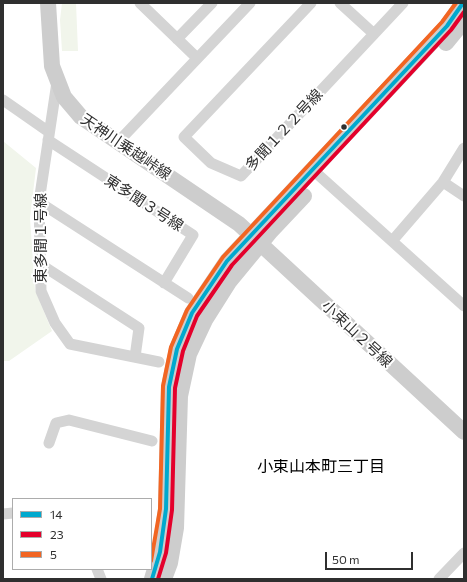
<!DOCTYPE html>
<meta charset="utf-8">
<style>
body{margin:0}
#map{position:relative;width:467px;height:582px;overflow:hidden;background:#fff;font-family:Commissioner,sans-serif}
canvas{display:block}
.frame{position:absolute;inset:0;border:4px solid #2f2f2f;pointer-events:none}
.legend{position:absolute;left:12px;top:498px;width:140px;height:72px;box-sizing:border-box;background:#fff;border:1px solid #acacac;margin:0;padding:5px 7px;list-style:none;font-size:12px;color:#2f2f2f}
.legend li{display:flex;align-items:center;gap:8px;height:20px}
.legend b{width:20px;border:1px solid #acacac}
.scale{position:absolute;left:325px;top:552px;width:88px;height:18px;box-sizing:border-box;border:2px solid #2f2f2f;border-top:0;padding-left:5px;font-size:12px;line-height:14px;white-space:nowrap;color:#2f2f2f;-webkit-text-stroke:3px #fff;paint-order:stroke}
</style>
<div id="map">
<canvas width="467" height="582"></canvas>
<div class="frame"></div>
<ul class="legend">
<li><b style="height:5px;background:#00a9ce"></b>14</li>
<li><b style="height:5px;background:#e4002b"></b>23</li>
<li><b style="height:5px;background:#f26522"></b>5</li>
</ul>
<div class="scale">50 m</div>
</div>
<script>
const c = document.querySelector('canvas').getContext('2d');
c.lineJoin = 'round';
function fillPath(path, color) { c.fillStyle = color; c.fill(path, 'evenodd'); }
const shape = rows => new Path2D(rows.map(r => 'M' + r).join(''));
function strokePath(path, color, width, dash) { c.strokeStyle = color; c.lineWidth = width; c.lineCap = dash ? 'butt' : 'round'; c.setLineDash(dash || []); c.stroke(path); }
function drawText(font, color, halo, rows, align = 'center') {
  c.font = font + ' Commissioner,"Noto Sans JP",sans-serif'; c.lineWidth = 4; c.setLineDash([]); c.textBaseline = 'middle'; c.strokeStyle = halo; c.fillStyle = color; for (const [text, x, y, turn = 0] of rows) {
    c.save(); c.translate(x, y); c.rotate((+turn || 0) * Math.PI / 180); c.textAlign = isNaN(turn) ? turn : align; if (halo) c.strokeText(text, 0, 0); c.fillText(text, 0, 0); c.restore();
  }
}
fillPath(shape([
 [62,3,76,3,78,51,62,51,60,20],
 [3,141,36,168,30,218,35,290,52,331,9,361,3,361]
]), '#f1f5eb');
strokePath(shape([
 [140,3,197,58],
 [311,3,184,137,211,163,241,176,403,3],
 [340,3,374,34],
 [177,39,212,3],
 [57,82,39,202,41,291,55,323,70,344,159,362],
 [3,100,49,132],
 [48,140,193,235,164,283],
 [118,142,250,3],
 [313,170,464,306],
 [443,182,464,196],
 [39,202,188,298],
 [393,240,443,182,464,148],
 [40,264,139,328,135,357],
 [49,443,56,423,69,420,152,441],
 [3,514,13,513],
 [97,569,101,579],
 [439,579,464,553]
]), '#d4d4d4', 11);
strokePath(shape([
 [48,3,52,66,64,97,81,117,239,224,464,432],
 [446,43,464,21],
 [152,579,160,552,166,509,169,387,177,349,192,313,227,261,447,26,463,3],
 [164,579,170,563,176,528,180,396,189,354,205,320,229,282,271,231,304,196]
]), '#cdcdcd', 16);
strokePath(shape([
 [152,579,160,552,166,509,169,387,177,349,192,313,227,261,447,26,463,3]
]), '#00a9ce', 4);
strokePath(shape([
 [158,579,166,553,172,510,175,388,183,351,197,316,232,265,451,30,464,12]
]), '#e4002b', 4);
strokePath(shape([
 [151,561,160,509,163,386,171,347,187,310,223,257,442,22,456,3]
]), '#f26522', 4);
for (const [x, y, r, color] of [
 [344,127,3.5,"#2f2f2f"]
]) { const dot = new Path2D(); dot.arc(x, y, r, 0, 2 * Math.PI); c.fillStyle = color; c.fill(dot); strokePath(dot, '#fff', 1.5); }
drawText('15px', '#2f2f2f', '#fff', [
 ["多聞１２２号線",284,130,-47],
 ["天神川乗越峠線",126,147,34],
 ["東多聞３号線",144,203,33],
 ["東多聞１号線",41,238,-90],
 ["小束山２号線",357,334,43]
]);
drawText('16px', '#000', '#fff', [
 ["小束山本町三丁目",321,467]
]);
</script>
